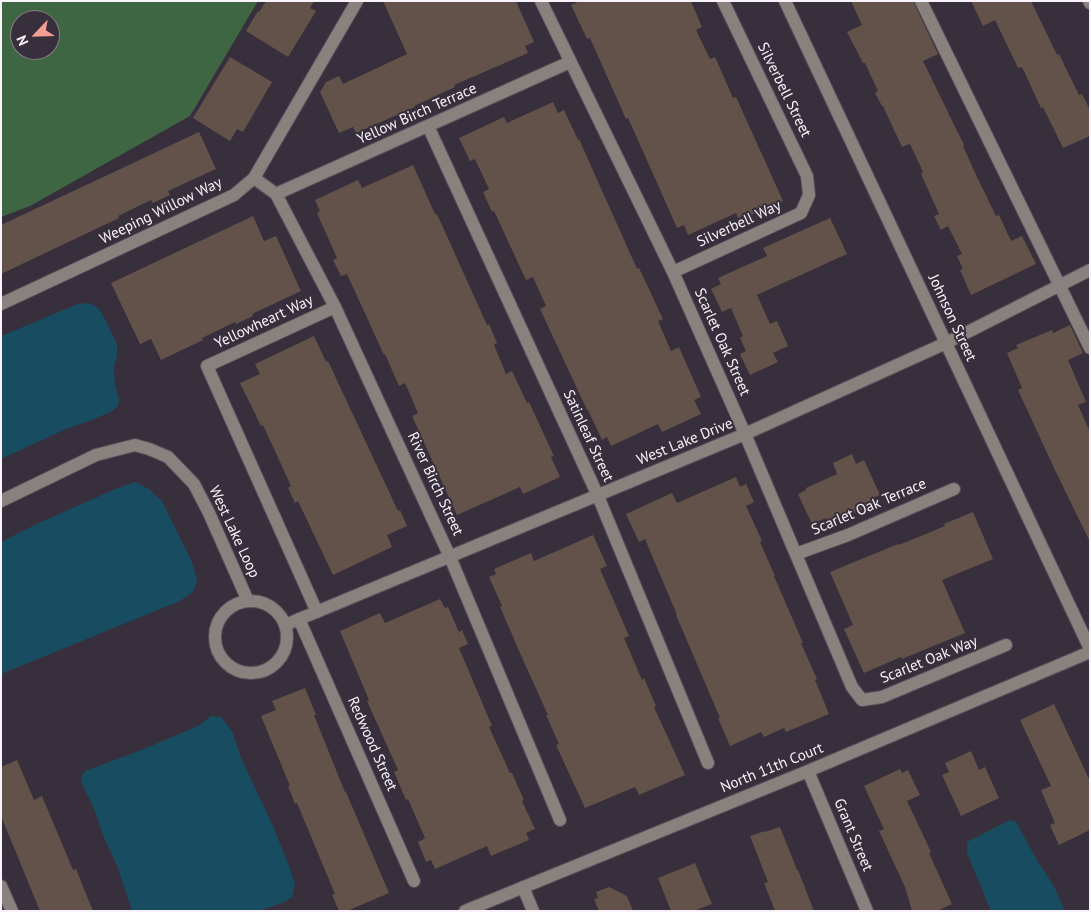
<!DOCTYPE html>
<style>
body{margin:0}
#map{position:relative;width:1091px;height:912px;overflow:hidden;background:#382f3c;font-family:"PT Sans",sans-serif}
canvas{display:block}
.frame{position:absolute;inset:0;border:2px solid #f8f2fa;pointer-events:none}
.north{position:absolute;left:10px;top:10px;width:50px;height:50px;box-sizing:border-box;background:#382f3c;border:1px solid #857d88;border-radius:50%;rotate:246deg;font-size:14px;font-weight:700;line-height:20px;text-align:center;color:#f8f2fa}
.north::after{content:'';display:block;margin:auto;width:18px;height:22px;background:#f59c93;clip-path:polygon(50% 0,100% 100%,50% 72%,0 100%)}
</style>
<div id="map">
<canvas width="1091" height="912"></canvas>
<div class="frame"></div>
<div class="north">N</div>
</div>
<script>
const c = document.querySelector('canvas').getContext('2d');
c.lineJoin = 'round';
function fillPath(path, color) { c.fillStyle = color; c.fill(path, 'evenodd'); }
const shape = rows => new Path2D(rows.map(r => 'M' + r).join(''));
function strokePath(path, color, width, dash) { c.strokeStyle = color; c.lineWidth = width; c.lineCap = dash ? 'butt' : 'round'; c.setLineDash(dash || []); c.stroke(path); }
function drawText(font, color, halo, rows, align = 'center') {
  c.font = font + ' "PT Sans",sans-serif'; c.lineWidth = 4; c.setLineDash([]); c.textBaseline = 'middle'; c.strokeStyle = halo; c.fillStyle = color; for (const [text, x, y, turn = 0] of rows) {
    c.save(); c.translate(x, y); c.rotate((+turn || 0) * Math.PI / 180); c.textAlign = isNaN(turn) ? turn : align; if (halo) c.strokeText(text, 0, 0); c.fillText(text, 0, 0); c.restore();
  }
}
fillPath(shape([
 [1,1,258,1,190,116,30,206,1,217],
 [20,20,50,20,50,50,20,50]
]), '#3e6642');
fillPath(shape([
 [89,303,98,308,104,317,117,344,117,356,114,367,115,385,119,400,118,406,112,411,90,421,83,423,66,429,1,459,1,336,78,304],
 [135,482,149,489,162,501,192,562,197,581,193,592,180,601,1,674,1,542,39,523,113,490],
 [211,716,221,717,232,731,241,758,273,826,290,869,295,885,292,897,285,902,258,911,132,911,118,868,105,840,94,809,82,784,81,777,85,771,144,749,200,725],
 [1010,820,1016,822,1038,862,1054,886,1065,911,991,911,967,853,967,842]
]), '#184c61');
fillPath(shape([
 [266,1,314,1,310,8,316,11,288,57,246,31,258,11,259,12],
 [383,1,516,1,534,42,525,46,528,53,454,85,455,87,414,106,415,107,356,133,353,127,339,133,320,92,326,82,339,76,343,84,407,54],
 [580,1,691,1,702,27,696,30,710,59,715,57,733,98,736,97,783,201,749,216,748,213,738,218,736,213,688,235,684,225,677,228,654,176,628,118,626,119,590,38,587,39,571,5],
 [851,1,913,1,938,54,923,61,964,145,963,146,977,177,996,216,999,215,1011,241,1022,236,1036,264,971,295,960,270,963,269,957,256,962,254,948,226,941,230,934,216,939,214,921,174,923,172,910,144,902,147,883,106,882,106,875,93,878,91,865,63,863,63,847,32,862,25],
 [971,1,1031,1,1057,55,1059,54,1079,95,1082,94,1090,110,1090,136,1063,148,1043,107,1041,108,1022,67,1018,68,995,20,983,26],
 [230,57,272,82,243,132,237,129,230,141,193,118],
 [553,102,558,113,564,110,578,140,579,139,637,269,639,268,663,319,658,321,671,351,679,347,701,397,694,400,701,414,662,432,658,424,611,446,607,437,602,440,588,410,587,410,540,309,546,306,533,277,526,280,494,211,492,212,483,192,489,189,475,159,470,161,459,138,504,117,507,123],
 [199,132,216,169,168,191,170,195,153,203,151,200,118,216,119,218,1,274,1,225],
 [413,165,435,214,437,214,487,325,489,324,497,343,494,345,506,374,512,371,527,403,529,402,554,456,551,457,560,477,523,494,520,487,457,515,412,416,418,413,405,383,399,386,385,354,384,355,347,274,341,276,333,260,337,258,317,213,320,211,315,200,358,180,362,188],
 [253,216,264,241,276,236,301,291,252,314,253,316,236,324,235,322,202,338,203,340,161,360,151,339,140,344,111,283],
 [830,218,847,254,757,295,770,324,777,321,788,346,773,353,778,362,750,375,740,354,746,351,740,338,743,336,731,308,722,312,711,289,721,284,718,278,767,256,763,248],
 [1070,325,1083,353,1068,360,1086,402,1078,405,1090,432,1090,542,1054,468,1018,390,1022,388,1007,353,1018,348,1016,345,1052,330,1053,333],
 [314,336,326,362,328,361,398,511,400,510,407,526,387,535,392,547,333,575,298,501,295,503,288,488,291,486,263,425,261,426,240,383,260,374,255,364],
 [852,454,856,464,864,460,880,495,870,499,873,505,855,513,853,510,827,521,826,518,812,524,798,494,806,490,806,488,837,474,833,463],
 [736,477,740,487,746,484,754,502,746,506,762,541,760,542,775,576,774,576,803,643,801,643,817,679,815,680,829,714,786,732,784,728,764,737,761,732,730,746,718,718,720,718,676,615,677,615,645,539,639,542,626,514,672,493,677,503],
 [973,512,993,559,942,580,965,633,902,659,901,657,864,673,844,629,853,625,830,572,898,544,899,545,945,526,944,524],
 [593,535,607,566,600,569,629,636,624,638,642,680,644,678,656,706,654,707,685,775,639,795,635,787,585,808,556,745,559,744,546,715,548,715,515,642,515,641,500,607,502,606,489,577,496,574,494,569,531,553,534,561],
 [440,599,445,608,448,607,459,632,462,630,468,644,459,648,492,726,489,727,510,773,512,773,524,800,522,801,535,829,526,833,529,840,491,856,487,846,435,869,431,860,426,862,418,842,425,838,408,799,406,800,394,772,398,770,367,701,369,700,340,631,380,613,385,623],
 [305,688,316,715,314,715,330,755,345,792,346,792,389,893,347,911,339,911,332,895,335,894,297,803,295,804,288,786,290,786,261,716,276,710,272,701],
 [1054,704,1090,781,1090,830,1059,845,1050,825,1055,823,1041,790,1051,786,1020,720],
 [971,751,979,770,985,767,999,798,961,816,942,775,949,772,945,763],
 [17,760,34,800,42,796,73,870,76,869,93,911,40,911,1,816,1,767],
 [900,769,902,773,908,770,920,795,907,801,931,852,929,853,952,904,937,911,912,911,905,887,879,831,884,829,864,786],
 [780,827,797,870,798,870,814,911,775,911,764,883,768,882,750,836,765,831,765,832],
 [695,863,712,904,694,911,671,911,658,878],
 [609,887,627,896,633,911,599,911,594,899,598,898,596,892]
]), '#62524a');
const minor = shape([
 [541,1,673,272,745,434,852,687,862,700,882,697,1006,645],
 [785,1,1090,649],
 [921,1,1090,348],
 [1089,1,1090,3],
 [428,126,598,496,708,763],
 [254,178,276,194,335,307,450,557,560,820],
 [276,194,570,62],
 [673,272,801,213,809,195,807,176,723,1],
 [1,304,93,261,234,195,254,178,357,1],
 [1,501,96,455,135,445,149,449,168,457,194,484,209,513,248,601],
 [796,554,848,535,954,489],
 '215 637a36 36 0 1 1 72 0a36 36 0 1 1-72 0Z',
 [317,612,207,366,335,307],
 [299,619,414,881],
 [285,625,745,434,946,343,1090,270],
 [808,771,867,911],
 [1,886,12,911],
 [523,887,533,911],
 [465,911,808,771,1090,652]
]);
strokePath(minor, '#574e5a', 14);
strokePath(minor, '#89817e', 12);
drawText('15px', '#f8f2fa', '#382f3c', [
 ["Silverbell Street",784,90,64],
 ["Yellow Birch Terrace",417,114,-24],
 ["Weeping Willow Way",161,211,-26],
 ["Silverbell Way",739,224,-25],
 ["Johnson Street",952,318,65],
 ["Yellowheart Way",264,322,-25],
 ["Scarlet Oak Street",722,342,66],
 ["Satinleaf Street",588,436,65],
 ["West Lake Drive",685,442,-22],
 ["River Birch Street",435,484,65],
 ["Scarlet Oak Terrace",869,507,-23],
 ["West Lake Loop",234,532,65],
 ["Scarlet Oak Way",929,660,-22],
 ["Redwood Street",372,744,66],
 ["North 11th Court",772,768,-22],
 ["Grant Street",853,835,67]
]);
</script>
